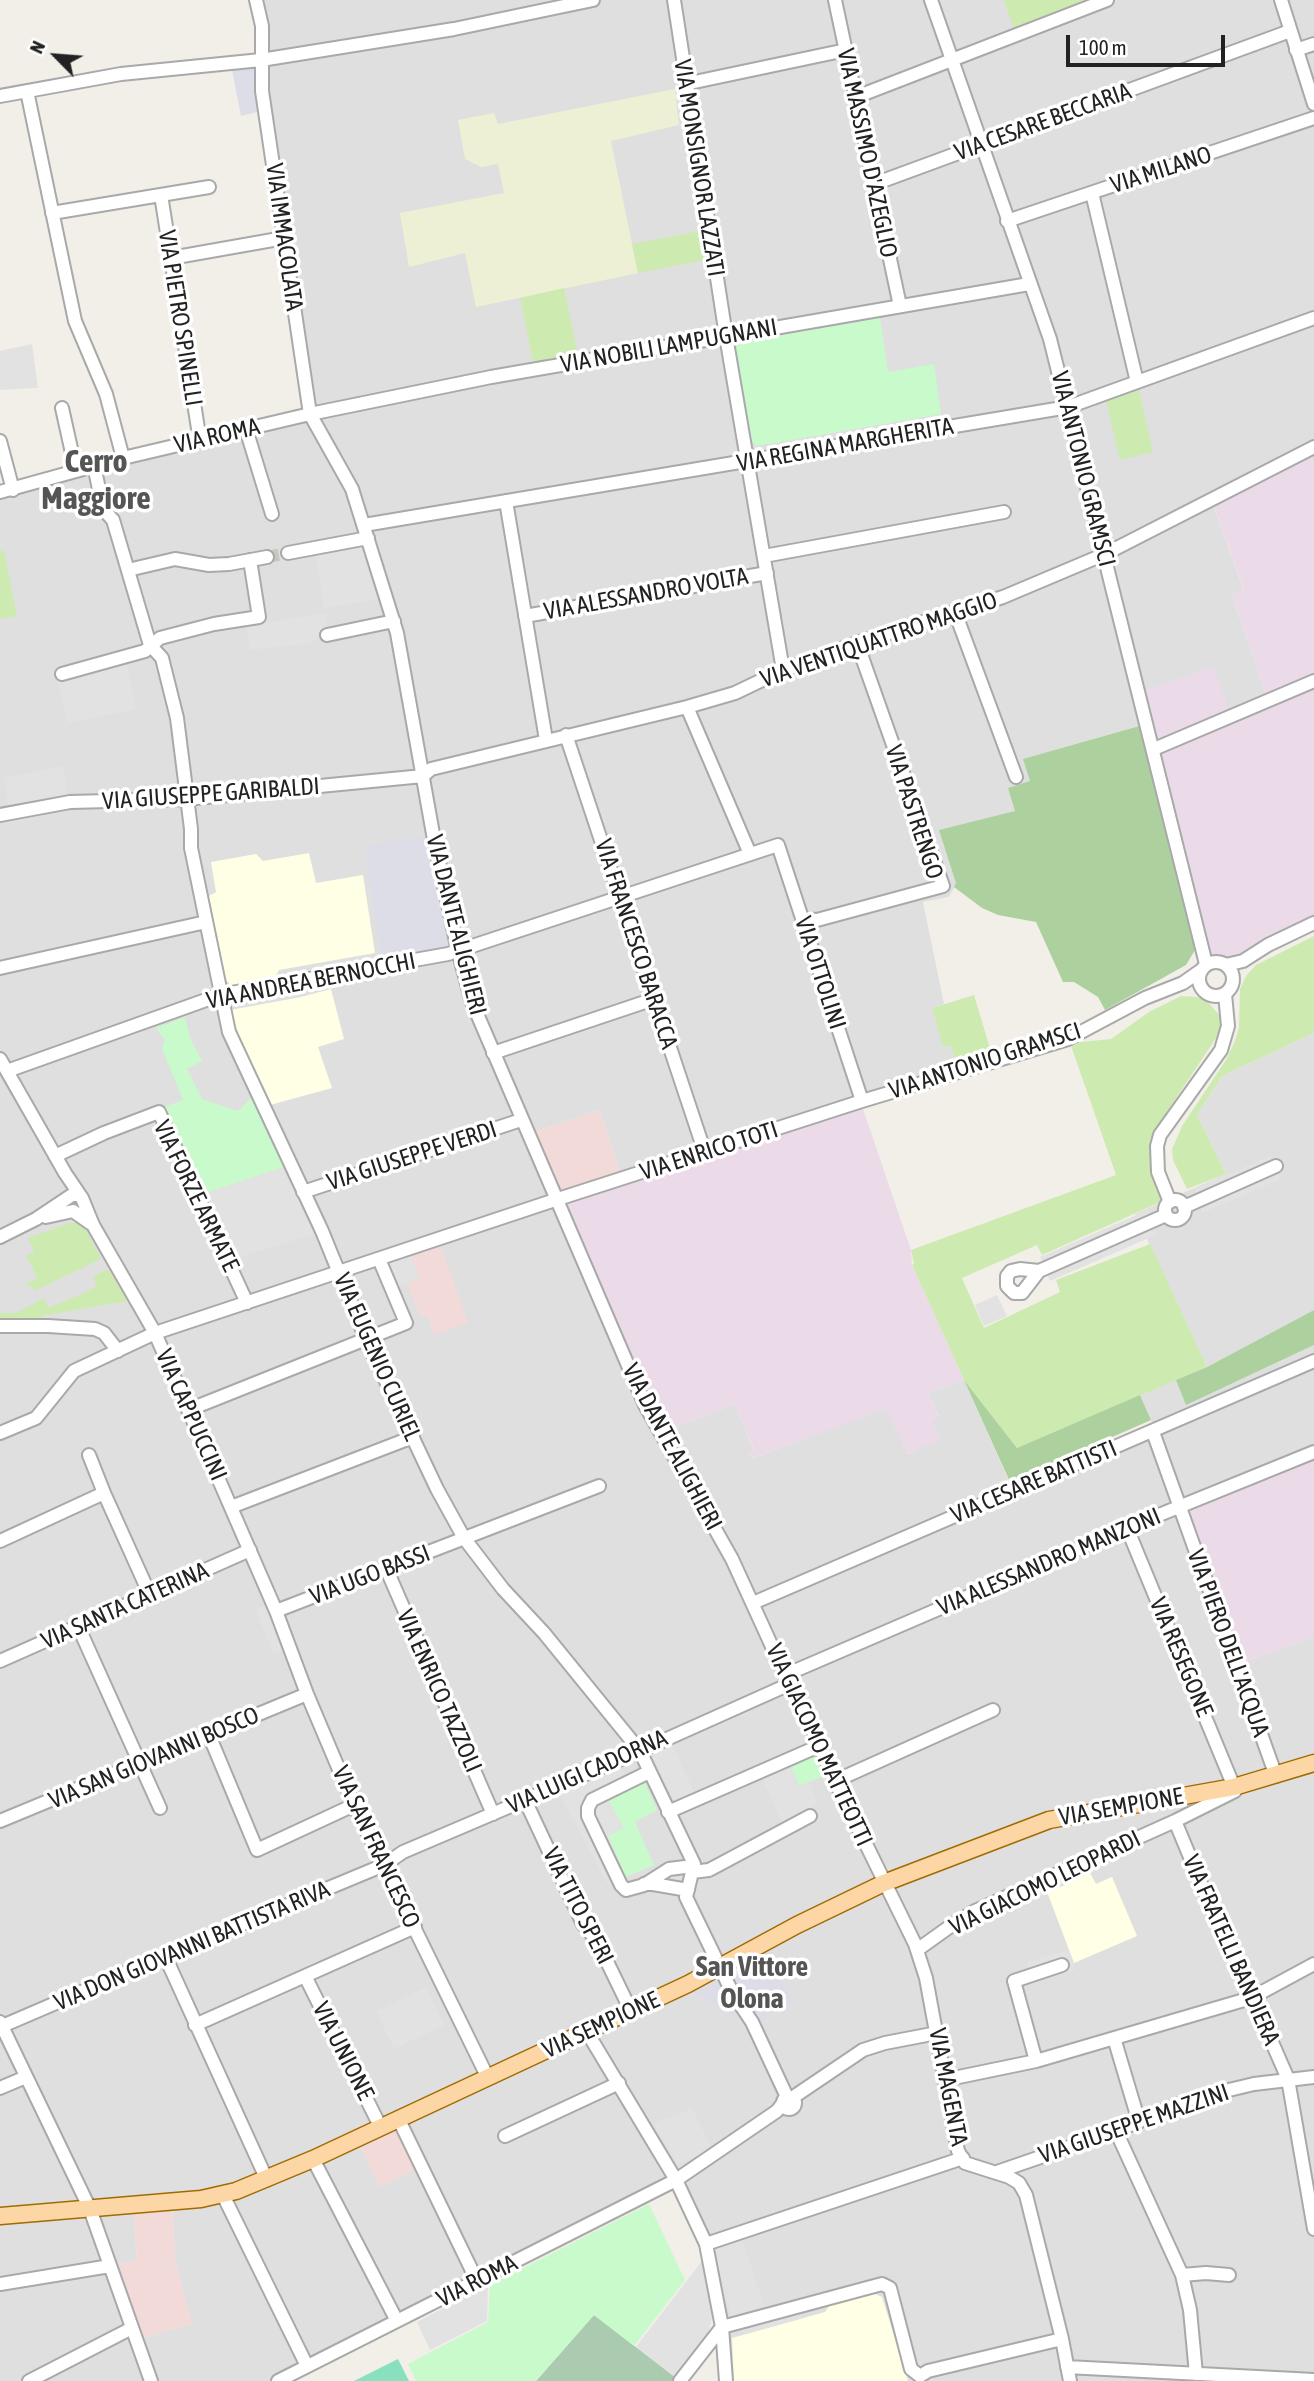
<!DOCTYPE html>
<style>
body{margin:0}
#map{position:relative;width:1314px;height:2381px;overflow:hidden;background:#f2efe9;font-family:"Asap Condensed",sans-serif}
canvas{display:block}
.north{position:absolute;left:21px;top:21px;width:70px;height:70px;-webkit-text-stroke:5px #fff;paint-order:stroke;rotate:295deg;font-size:19px;font-weight:700;line-height:28px;text-align:center;color:#222}
.north::after{content:'';display:block;margin:auto;width:24px;height:32px;background:#222;clip-path:polygon(50% 0,100% 100%,50% 72%,0 100%)}
.scale{position:absolute;left:1066px;top:35px;width:159px;height:32px;box-sizing:border-box;border:4px solid #222;border-top:0;padding-left:9px;font-size:21px;line-height:24px;white-space:nowrap;color:#222;-webkit-text-stroke:5px #fff;paint-order:stroke}
</style>
<div id="map">
<canvas width="1314" height="2381"></canvas>
<div class="north">N</div>
<div class="scale">100 m</div>
</div>
<script>
const c = document.querySelector('canvas').getContext('2d');
c.lineJoin = 'round';
function fillPath(path, color) { c.fillStyle = color; c.fill(path, 'evenodd'); }
const shape = rows => new Path2D(rows.map(r => 'M' + r).join(''));
function strokePath(path, color, width, dash) { c.strokeStyle = color; c.lineWidth = width; c.lineCap = dash ? 'butt' : 'round'; c.setLineDash(dash || []); c.stroke(path); }
function drawText(font, color, halo, rows, align = 'center') {
  c.font = font + ' "Asap Condensed",sans-serif'; c.lineWidth = 7; c.setLineDash([]); c.textBaseline = 'middle'; c.strokeStyle = halo; c.fillStyle = color; for (const [text, x, y, turn = 0] of rows) {
    c.save(); c.translate(x, y); c.rotate((+turn || 0) * Math.PI / 180); c.textAlign = isNaN(turn) ? turn : align; if (halo) c.strokeText(text, 0, 0); c.fillText(text, 0, 0); c.restore();
  }
}
fillPath(shape([
 [257,0,588,0,262,58],
 [601,0,672,0,724,335,311,412,262,61,451,31],
 [675,0,929,0,1048,339,1103,553,1004,595,784,667],
 [933,0,1314,0,1314,465,1309,452,1211,499,1244,590,1232,595,1267,698,1231,713,1143,691,1070,405],
 [725,337,781,669,735,691,424,773,370,539,312,415],
 [309,415,348,487,395,633,455,949,552,1199,156,1331,0,1056,0,493],
 [1103,557,1145,724,1024,759,1031,782,1015,811,956,884,949,897,923,902,944,1004,932,1008,944,1047,951,1045,958,1069,622,1177,599,1110,529,1134,474,1002,424,777,782,673],
 [1314,1033,1314,1310,1207,1367,1135,1214,1226,1174,1197,1115,1222,1076],
 [0,1062,67,1185,67,1197,0,1235],
 [554,1203,642,1406,730,1559,792,1683,755,1603,1152,1434,1274,1775,1049,1819,883,1882,489,2076,385,1862,158,1335,381,1260,407,1283,421,1316,427,1315,435,1335,439,1240],
 [76,1214,92,1227,154,1337,306,1697,486,2077,235,2190,0,2214,0,1239,36,1222],
 [1314,1345,1314,1454,1182,1508,1151,1420,1140,1395,1176,1380,1187,1404],
 [964,1380,1013,1490,754,1601,663,1432,735,1404,754,1451,751,1459,886,1408,908,1454,918,1449,931,1421,939,1416,928,1393],
 [1314,1637,1314,1762,1277,1774,1238,1664],
 [1314,1766,1314,2075,1253,2083,1190,2098,997,2169,967,2160,961,2149,928,1977,920,1951,887,1890,917,1951,925,1979,956,2151,964,2164,1008,2178,1023,2192,1060,2337,1068,2381,727,2381,723,2324,707,2242,682,2187,589,2033,673,1993,798,1926,885,1884,1049,1822,1233,1789,1277,1779],
 [586,2034,675,2180,272,2381,0,2381,0,2218,133,2208,137,2261,113,2264,140,2339,191,2324,175,2259,172,2204,218,2199,357,2140,380,2186,397,2121],
 [1314,2079,1314,2381,1071,2381,1028,2196,1001,2172,1190,2100]
]), '#e0dfdf');
fillPath(shape([
 [599,1110,622,1177,556,1198,529,1134],
 [439,1240,468,1323,434,1335,427,1315,421,1317,407,1284,394,1288,381,1260],
 [397,2121,419,2168,380,2187,357,2140],
 [172,2204,175,2259,192,2324,139,2339,112,2264,137,2261,133,2208]
]), '#f2dad9');
fillPath(shape([
 [1309,452,1314,465,1314,921,1257,949,1226,962,1214,959,1199,929,1143,691,1213,667,1231,713,1267,698,1232,594,1244,589,1212,501],
 [861,1103,911,1250,912,1265,964,1380,928,1393,939,1417,932,1421,940,1440,907,1454,886,1409,750,1459,748,1453,754,1450,735,1404,663,1432,558,1202],
 [1314,1454,1314,1637,1238,1664,1182,1508]
]), '#ebdbe8');
fillPath(shape([
 [309,853,316,883,363,875,375,953,279,970,275,977,231,985,224,979,209,896,216,892,211,862,256,854,263,861],
 [331,989,344,1039,318,1047,332,1088,270,1105,234,1028,230,1010,301,997],
 [1089,1871,1096,1884,1112,1877,1137,1936,1074,1963,1046,1889,1052,1891,1084,1876],
 [875,2294,882,2297,908,2381,734,2381,732,2338,825,2312,830,2305]
]), '#ffffe5');
fillPath(shape([
 [675,89,679,125,611,141,638,273,476,307,465,253,409,267,400,213,504,193,498,164,481,167,465,159,458,120,494,113,498,124]
]), '#eef0d5');
fillPath(shape([
 [1004,0,1087,0,1014,29],
 [700,231,705,260,638,273,632,244],
 [564,288,578,355,533,362,520,298],
 [1139,390,1153,452,1120,460,1106,401],
 [4,550,17,616,0,619,0,551],
 [1314,936,1314,1033,1222,1076,1197,1115,1226,1174,1187,1189,1173,1160,1172,1149,1182,1126,1226,1060,1235,1041,1239,1027,1240,989,1246,976,1256,965],
 [974,995,993,1058,958,1069,951,1046,943,1047,932,1008],
 [1181,996,1197,997,1206,1000,1221,1017,1220,1032,1155,1130,1151,1147,1165,1200,1042,1255,1037,1245,962,1278,984,1328,1060,1292,1056,1280,1150,1244,1207,1367,1017,1448,964,1380,912,1265,914,1264,911,1250,1116,1175,1070,1043,1111,1039,1149,1012],
 [69,1223,77,1223,86,1230,101,1259,34,1291,32,1286,27,1287,26,1284,37,1278,26,1255,34,1252,28,1238],
 [108,1269,128,1301,41,1316,43,1321,0,1322,0,1313,16,1313,44,1298,48,1308,82,1294,97,1286,93,1276]
]), '#cdebb0');
fillPath(shape([
 [1139,726,1195,950,1186,965,1105,1010,1098,997,1074,982,1063,982,1036,922,998,915,982,908,954,887,956,883,939,830,1015,811,1008,788,1030,781,1023,759],
 [1314,1310,1314,1345,1186,1405,1176,1380,1207,1367],
 [964,1380,1017,1448,1140,1395,1151,1420,1010,1482]
]), '#add19e');
fillPath(shape([
 [594,2315,675,2377,672,2381,536,2381]
]), '#aacbaf');
fillPath(shape([
 [880,318,888,372,934,364,941,414,757,446,750,440,735,349,742,341],
 [185,1017,190,1038,202,1061,187,1069,202,1099,238,1111,251,1098,284,1167,203,1194,164,1107,183,1100,162,1049,165,1040,156,1028],
 [814,1751,826,1775,799,1786,789,1762],
 [644,1781,657,1810,635,1822,654,1865,626,1877,607,1836,623,1828,608,1799],
 [649,2204,685,2280,634,2346,594,2315,536,2381,416,2381,408,2364,488,2322,490,2285]
]), '#c8facc');
fillPath(shape([
 [398,2359,409,2381,354,2381]
]), '#88e0be');
fillPath(shape([
 [32,344,38,388,0,390,0,351],
 [364,545,380,599,324,608,315,554],
 [326,613,327,640,322,641,320,637,312,643,250,650,246,626],
 [124,651,136,709,67,723,55,668],
 [64,766,67,795,8,806,4,778],
 [1272,1155,1275,1163,1197,1196,1194,1189],
 [284,1167,315,1234,233,1259,203,1194],
 [1278,1172,1281,1179,1203,1213,1199,1205],
 [1148,1210,1151,1217,1043,1264,1040,1257],
 [1155,1227,1158,1234,1050,1281,1047,1273],
 [411,1254,419,1279,396,1287,385,1263],
 [997,1295,1007,1316,984,1326,975,1305],
 [267,1605,285,1649,273,1654,255,1609],
 [671,1741,694,1792,674,1801,649,1750],
 [789,1762,799,1786,809,1782,818,1804,782,1823,760,1774],
 [621,1766,631,1788,608,1799,623,1828,608,1836,626,1877,608,1885,559,1794],
 [1068,1950,1075,1970,1032,1982,1027,1962],
 [426,1987,444,2025,394,2049,376,2011],
 [692,2108,712,2149,678,2165,653,2124],
 [742,2238,764,2306,731,2317,712,2246],
 [702,2261,712,2304,712,2318,708,2333,675,2377,636,2347],
 [488,2285,487,2321,430,2350,417,2322],
 [799,2312,804,2318,745,2334,739,2329]
]), '#e2e2e2');
fillPath(shape([
 [255,67,261,111,241,116,232,70],
 [442,833,469,959,384,973,365,846],
 [766,1941,793,2005,786,2010,783,2006,749,2030,742,2020,691,1991]
]), '#dddde8');
strokePath(shape([
 [267,557,288,553]
]), '#c8c6c1', 12, [12, 6]);
const minor = shape([
 [256,0,262,26,262,91,310,414,352,489,397,633,433,834,458,951,472,1002,645,1405,732,1559,785,1675,792,1683,835,1781,915,1944,926,1978,958,2151,965,2163,1009,2177,1019,2183,1026,2195,1062,2339,1070,2381],
 [674,0,726,336,783,670],
 [835,0,900,306],
 [931,0,1050,339,1206,964],
 [1281,0,1314,104],
 [1296,50,1314,44],
 [685,84,846,50],
 [27,91,75,321,106,394,123,458],
 [0,96,121,74,261,60,454,29,593,0],
 [856,97,1107,0],
 [874,184,1290,31],
 [1092,193,1137,382],
 [161,195,200,441],
 [52,213,209,187],
 [1007,221,1314,118],
 [171,258,284,238],
 [62,408,76,471],
 [246,429,272,514],
 [0,441,13,490],
 [94,465,103,509,113,520,150,645,162,658,177,718,191,829,191,848,229,1032,322,1231,366,1339,437,1489,464,1538,503,1589,544,1633,640,1751,694,1864,686,1897,732,1992,752,2022,787,2097],
 [0,492,123,458,310,414,491,377,1029,284],
 [506,501,546,740],
 [364,525,1068,407,1314,318],
 [288,553,368,538],
 [764,556,1004,512],
 [128,570,175,559,209,565,229,564,267,557],
 [955,612,1016,777],
 [525,616,767,573],
 [327,635,394,621],
 [62,674,145,651,160,638,214,624,259,617,250,560],
 [687,707,750,854],
 [566,735,705,1153],
 [1154,749,1314,681],
 [0,815,70,802,186,799,423,776,431,769,687,707,735,693,783,670,857,643,1003,597,1105,554,1314,447],
 [802,919,817,920,943,886,857,643],
 '1199 979a17 17 0 1 1 34 0a17 17 0 1 1-34 0Z',
 [1226,965,1243,961,1268,945,1314,923],
 [0,968,206,922],
 [493,1053,654,999],
 [0,1059,65,1173,82,1198,93,1225,155,1333,276,1611,307,1694,354,1805,488,2078],
 [7,1071,220,995,448,954,778,845,862,1101],
 [55,1156,104,1133,159,1112,247,1303],
 [303,1192,521,1120],
 '1165 1210a10 10 0 1 1 20 0a10 10 0 1 1-20 0Z',
 [1170,1202,1158,1172,1157,1146,1160,1135,1221,1050,1228,1026,1225,994],
 [1184,1207,1276,1166],
 [46,1217,73,1211,90,1223],
 [0,1237,36,1219,72,1195,80,1195],
 [1039,1271,1022,1293,1014,1293,1007,1286,1007,1276,1011,1271,1020,1269,1039,1271,1166,1215],
 [0,1326,48,1326,95,1329,104,1333,118,1351],
 [188,1410,406,1323,379,1259],
 [1153,1432,1276,1776],
 [0,1433,36,1418,74,1371,155,1333,555,1200,862,1101,1068,1039,1145,998,1183,983,1200,971],
 [89,1455,104,1493,150,1595],
 [231,1507,413,1437],
 [1127,1528,1234,1787],
 [0,1541,104,1493],
 [386,1568,493,1814],
 [753,1603,1314,1361],
 [276,1611,599,1486],
 [78,1626,160,1808],
 [0,1661,250,1550],
 [785,1675,1127,1528,1314,1452],
 [209,1735,257,1850,354,1805],
 [649,1772,592,1800,588,1808,588,1816,621,1885,626,1890,644,1885,669,1869,693,1866],
 [835,1781,993,1710],
 [525,1800,583,1924,597,1941,631,2011],
 [668,1812,819,1746],
 [0,1821,307,1694],
 [1175,1821,1222,1934,1229,1944,1288,2079,1314,2229],
 [692,1872,709,1870,810,1816],
 [644,1884,653,1884,688,1890],
 [917,1950,952,1925,975,1911,1175,1821,1235,1791],
 [165,1956,267,2180],
 [305,1976,380,2126],
 [0,2022,90,2209,151,2381],
 [195,2025,415,1927],
 [0,2027,165,1956,384,1865,403,1852,640,1751,792,1683],
 [587,2032,676,2180,706,2244,722,2327,726,2381],
 [1114,2038,1139,2122],
 [1036,2061,1014,1981,1062,1965],
 [944,2080,1036,2061,1251,1998,1314,1964],
 [0,2088,26,2077],
 '783 2103a6 6 0 1 1 12 0a6 6 0 1 1-12 0Z',
 [792,2098,863,2050,885,2043,937,2033],
 [398,2118,477,2281],
 [1116,2131,1182,2275,1190,2310,1196,2374],
 [505,2136,619,2083],
 [313,2159,397,2321],
 [997,2172,1116,2131,1191,2099,1254,2084,1314,2077],
 [223,2195,307,2366],
 [706,2244,963,2158],
 [1182,2275,1206,2273,1229,2275],
 [0,2284,110,2266],
 [1067,2367,1314,2380],
 [920,2376,928,2371,1062,2339],
 [29,2381,132,2328],
 [278,2381,676,2180,777,2111,783,2103],
 [680,2381,722,2327,882,2284,890,2288,911,2369,920,2376]
]);
const major = shape([
 [0,2216,201,2199,236,2191,313,2159,688,1984,797,1925,884,1883,1049,1820,1234,1787,1314,1763]
]);
strokePath(minor, '#a9a9a9', 16);
strokePath(major, '#a06b00', 19);
strokePath(minor, '#fff', 12);
strokePath(major, '#fcd6a4', 16);
drawText('24px', '#222', '#fff', [
 ["VIA CESARE BECCARIA",1043,122,-20],
 ["VIA MASSIMO D'AZEGLIO",867,153,78],
 ["VIA MONSIGNOR LAZZATI",699,168,81],
 ["VIA MILANO",1161,170,-18],
 ["VIA IMMACOLATA",284,237,82],
 ["VIA PIETRO SPINELLI",180,318,81],
 ["VIA NOBILI LAMPUGNANI",669,346,-10],
 ["VIA ROMA",217,436,-13],
 ["VIA REGINA MARGHERITA",845,445,-10],
 ["VIA ANTONIO GRAMSCI",1083,469,76],
 ["VIA ALESSANDRO VOLTA",646,594,-10],
 ["VIA VENTIQUATTRO MAGGIO",879,640,-19],
 ["VIA GIUSEPPE GARIBALDI",211,794,-4],
 ["VIA PASTRENGO",914,812,72],
 ["VIA DANTE ALIGHIERI",456,925,76],
 ["VIA FRANCESCO BARACCA",636,944,72],
 ["VIA OTTOLINI",820,973,72],
 ["VIA ANDREA BERNOCCHI",311,981,-11],
 ["VIA ANTONIO GRAMSCI",985,1061,-18],
 ["VIA ENRICO TOTI",709,1151,-18],
 ["VIA GIUSEPPE VERDI",412,1156,-18],
 ["VIA FORZE ARMATE",196,1196,64],
 ["VIA EUGENIO CURIEL",377,1357,66],
 ["VIA CAPPUCCINI",191,1415,66],
 ["VIA DANTE ALIGHIERI",672,1447,62],
 ["VIA CESARE BATTISTI",1034,1482,-23],
 ["VIA ALESSANDRO MANZONI",1049,1562,-23],
 ["VIA UGO BASSI",370,1575,-21],
 ["VIA SANTA CATERINA",125,1606,-24],
 ["VIA PIERO DELL'ACQUA",1228,1643,70],
 ["VIA RESEGONE",1181,1657,67],
 ["VIA ENRICO TAZZOLI",439,1691,66],
 ["VIA GIACOMO MATTEOTTI",819,1745,65],
 ["VIA SAN GIOVANNI BOSCO",154,1758,-23],
 ["VIA LUIGI CADORNA",587,1772,-24],
 ["VIA SEMPIONE",1121,1807,-10],
 ["VIA SAN FRANCESCO",376,1847,65],
 ["VIA GIACOMO LEOPARDI",1045,1883,-26],
 ["VIA TITO SPERI",578,1906,63],
 ["VIA DON GIOVANNI BATTISTA RIVA",192,1946,-23],
 ["VIA FRATELLI BANDIERA",1231,1950,66],
 ["VIA SEMPIONE",601,2025,-25],
 ["VIA UNIONE",343,2051,63],
 ["VIA MAGENTA",948,2087,79],
 ["VIA GIUSEPPE MAZZINI",1134,2124,-19],
 ["VIA ROMA",477,2281,-27]
]);
drawText('bold 28px', '#555', '#fff', [
 ["San Vittore",752,1967],
 ["Olona",752,1999]
]);
drawText('bold 32px', '#555', '#fff', [
 ["Cerro",96,462],
 ["Maggiore",96,499]
]);
</script>
